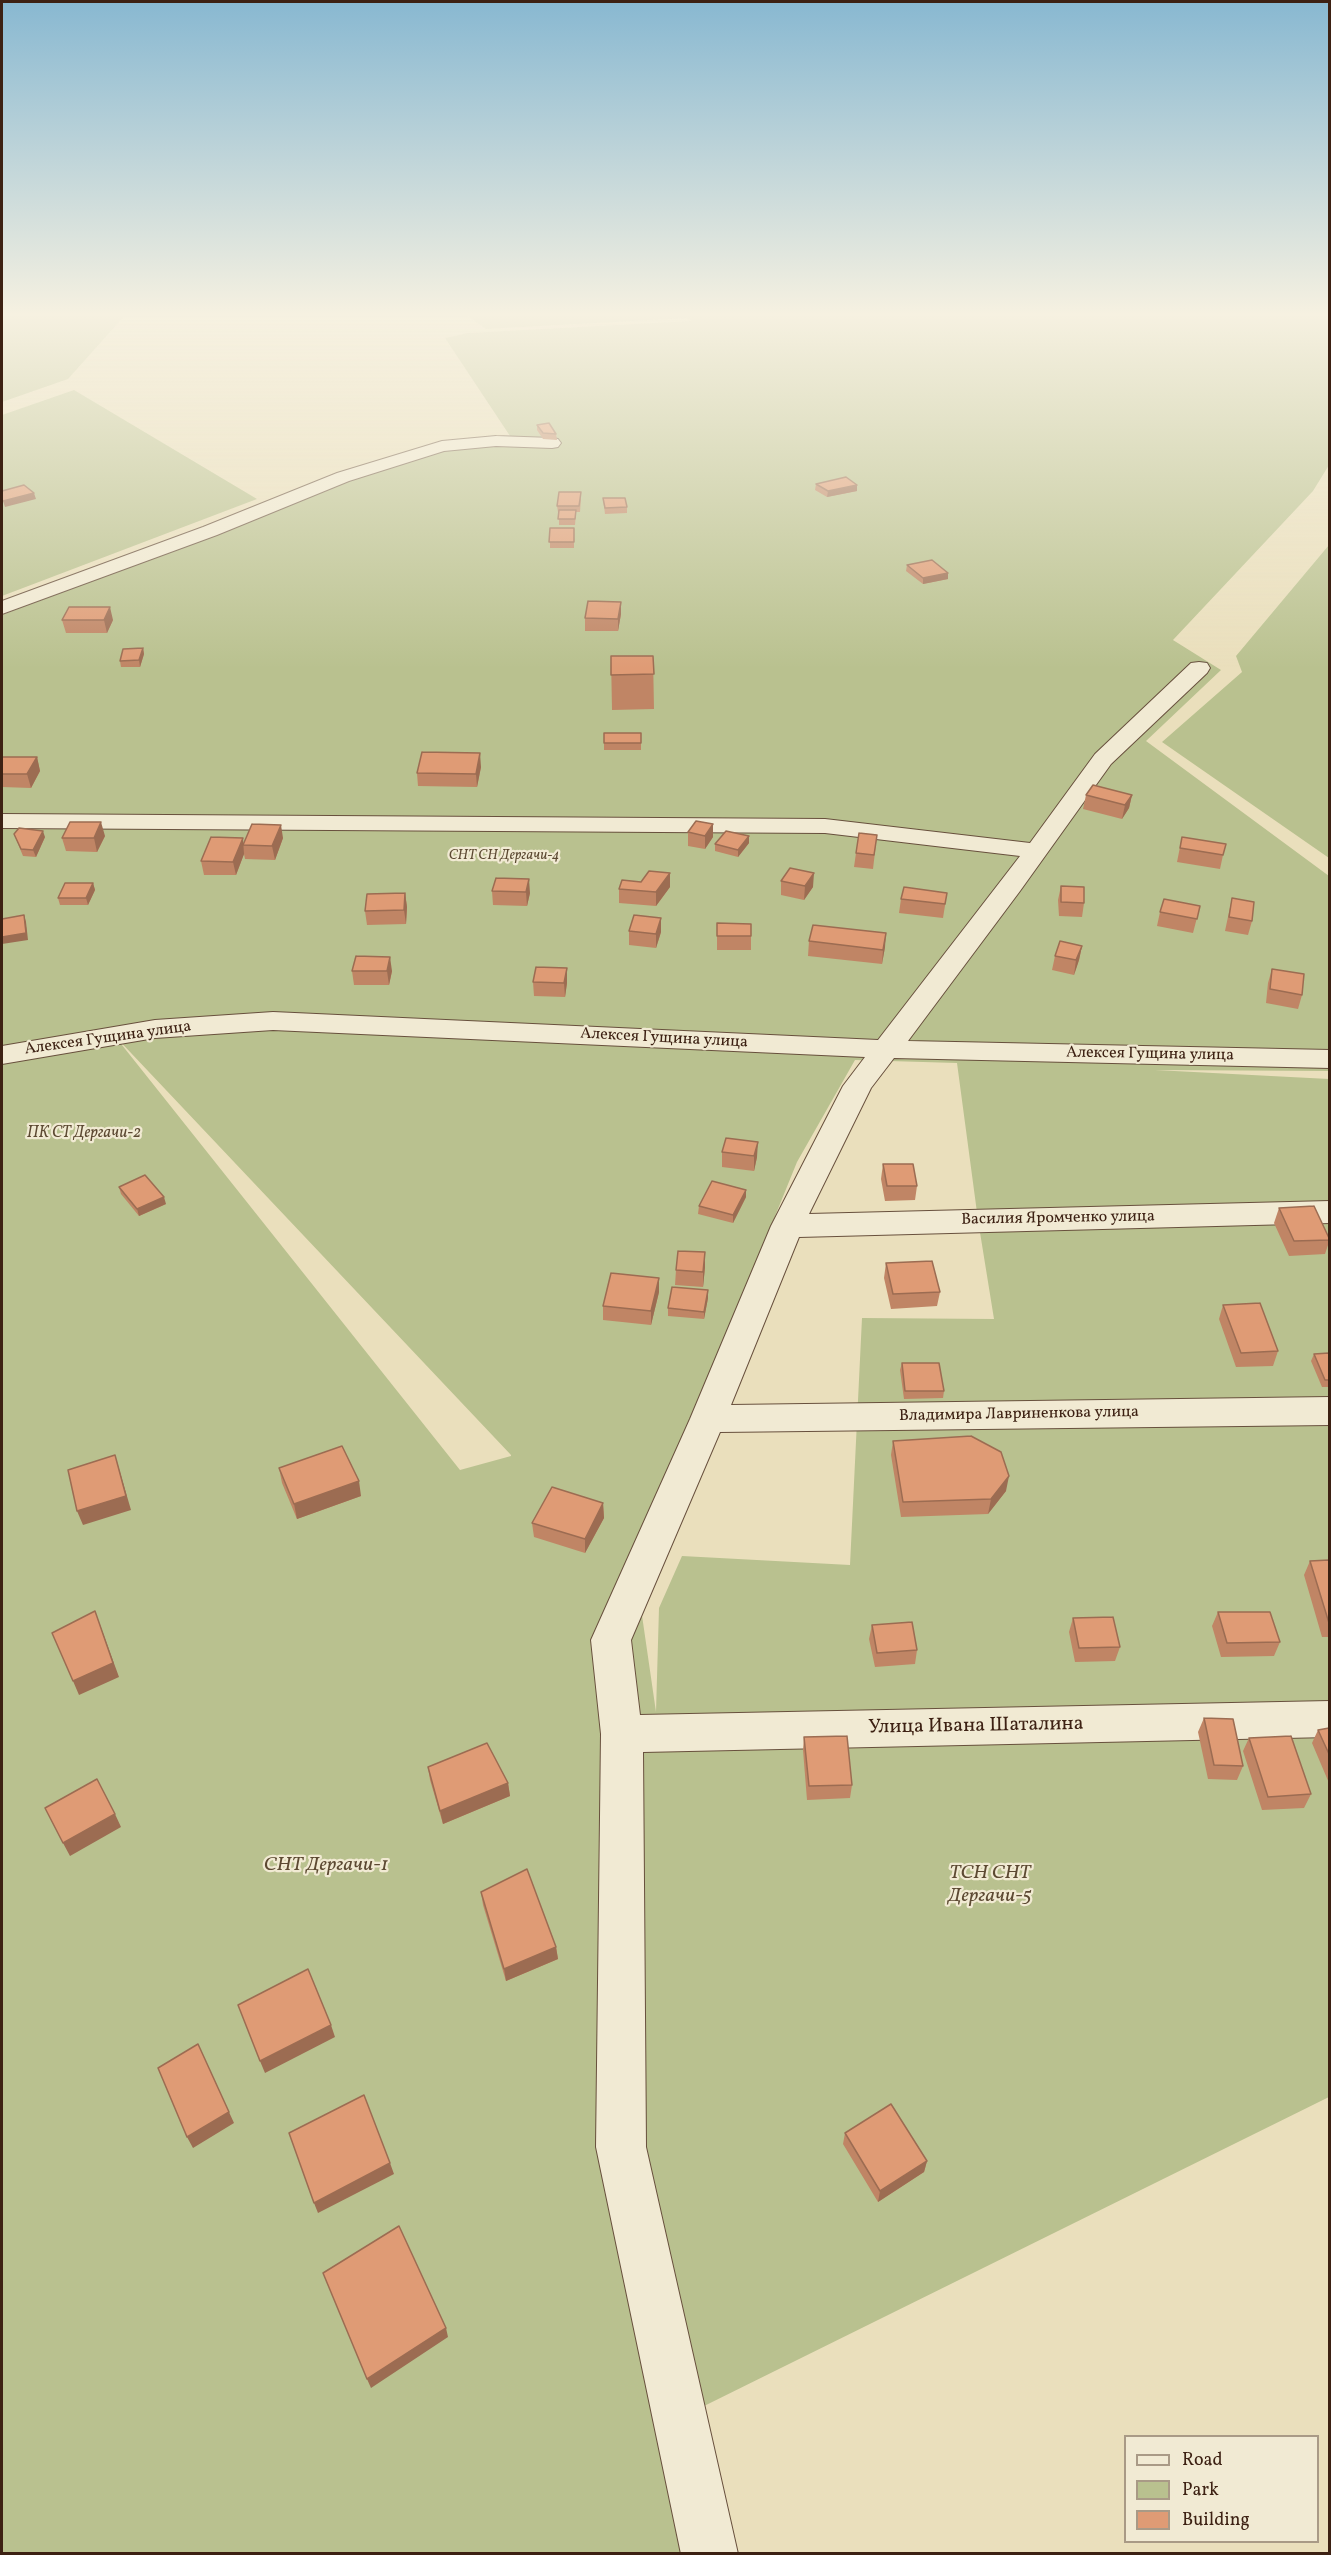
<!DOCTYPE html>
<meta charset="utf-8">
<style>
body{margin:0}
#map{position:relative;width:1331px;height:2555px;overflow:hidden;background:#eadfbc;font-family:Vollkorn,serif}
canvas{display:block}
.frame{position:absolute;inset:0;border:3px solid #3d2113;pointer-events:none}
.legend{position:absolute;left:1124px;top:2435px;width:195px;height:108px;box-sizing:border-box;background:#f1ead3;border:2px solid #a99a86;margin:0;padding:8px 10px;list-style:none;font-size:18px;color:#3d2113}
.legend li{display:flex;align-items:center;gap:12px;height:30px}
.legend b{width:30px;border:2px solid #a99a86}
</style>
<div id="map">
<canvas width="1331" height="2555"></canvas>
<div class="frame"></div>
<ul class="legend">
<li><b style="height:8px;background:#f1ead3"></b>Road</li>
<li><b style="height:16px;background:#b9c18f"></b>Park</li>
<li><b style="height:16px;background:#df9b75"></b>Building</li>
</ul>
</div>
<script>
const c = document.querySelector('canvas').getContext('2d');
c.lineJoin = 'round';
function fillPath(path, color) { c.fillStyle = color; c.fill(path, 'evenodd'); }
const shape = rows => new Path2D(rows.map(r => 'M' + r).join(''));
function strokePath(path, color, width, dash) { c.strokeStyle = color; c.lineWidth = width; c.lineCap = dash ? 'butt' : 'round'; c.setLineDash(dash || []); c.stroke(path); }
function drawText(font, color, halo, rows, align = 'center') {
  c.font = font + ' Vollkorn,serif'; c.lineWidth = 4.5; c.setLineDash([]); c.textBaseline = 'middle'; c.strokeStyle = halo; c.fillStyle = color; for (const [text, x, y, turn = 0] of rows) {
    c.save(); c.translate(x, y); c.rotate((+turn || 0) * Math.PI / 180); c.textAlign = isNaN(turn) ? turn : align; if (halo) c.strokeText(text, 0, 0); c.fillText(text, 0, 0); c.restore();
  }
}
fillPath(shape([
 [2,312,128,312,68,379,2,402],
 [462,312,1329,312,1329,465,1313,491,1173,640,1221,670,1146,741,1329,876,1329,1071,1155,1070,1329,1079,1329,2097,698,2409,695,2553,2,2554,2,615,351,479,444,449,510,436,445,338,468,333,691,321,687,318,486,329],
 [114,1035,511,1455,511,1456,460,1470],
 [855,1060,957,1063,978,1220,994,1319,862,1318,850,1565,682,1556,659,1608,656,1712,637,1581,711,1374,797,1162],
 [74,390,257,499,2,596,2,415],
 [1329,545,1329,858,1162,742,1242,672,1236,656]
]), '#b9c18f');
const minor = shape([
 [496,436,552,438,558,439,561,443,558,447,552,448,496,446,444,451,349,481,217,535,2,614,2,601,203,527,337,473,442,441,496,436],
 [1199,662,1207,663,1210,668,1207,673,1111,764,1020,891,908,1041,1330,1050,1330,1068,894,1058,871,1088,809,1214,1330,1201,1330,1223,799,1237,731,1405,1330,1397,1330,1425,720,1432,631,1640,640,1715,1330,1701,1330,1737,643,1752,646,2147,738,2554,681,2554,596,2147,601,1734,591,1640,690,1419,771,1226,843,1086,865,1057,273,1030,155,1038,2,1064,2,1046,155,1020,273,1012,878,1040,1020,856,825,833,2,828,2,814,825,819,1030,843,1095,754,1191,663,1199,662]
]);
strokePath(minor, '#68503d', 2);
fillPath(minor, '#f1ead3');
fillPath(shape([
 [537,425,556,434,557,440,543,439,537,430],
 [816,484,857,491,827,497,815,490],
 [581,498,580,512,576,512,575,525,559,525,559,512,558,512,557,506],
 [603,498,627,507,627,513,605,514],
 [550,528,574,528,574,548,550,548],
 [907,565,948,579,923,584,906,571],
 [621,614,618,631,585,631,585,618],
 [62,620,113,620,107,633,66,633],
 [143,648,144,654,140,667,121,667,120,661],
 [611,656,653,656,654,709,612,710],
 [604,733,641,733,641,750,604,750],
 [2,757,37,757,40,771,31,788,2,787],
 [481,767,477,787,418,786,417,773],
 [1086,795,1132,795,1129,808,1122,819,1083,809],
 [713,824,713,837,705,849,688,846,688,832],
 [14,834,45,837,36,857,23,856],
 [877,835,873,869,854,867,856,853],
 [105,836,97,852,66,851,62,838],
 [1182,837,1223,855,1220,869,1177,862],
 [283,838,275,860,245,859,244,854,236,875,204,875,201,861,244,843],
 [749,843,738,857,715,851,715,844],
 [670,873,670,887,656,906,619,903,619,889],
 [496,878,530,893,527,906,493,905,492,891],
 [781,881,813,887,804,900,781,895],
 [93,883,95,890,88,905,60,905,58,898],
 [1061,886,1084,903,1082,917,1059,916,1058,900],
 [405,893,407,907,406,924,367,925,365,911],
 [947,893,943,918,899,913,901,899],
 [1232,898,1252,921,1248,935,1225,931],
 [1200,906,1193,933,1157,926,1160,912],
 [661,918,661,932,656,948,629,945,629,931],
 [717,923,751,924,751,950,717,950],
 [809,941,885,947,882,964,808,956],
 [1082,946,1079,960,1074,975,1052,970,1055,956],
 [1272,969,1302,995,1298,1009,1266,1003,1268,983],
 [352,971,392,971,389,985,354,985],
 [533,982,567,983,565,997,534,996],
 [722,1152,757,1157,754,1171,722,1167],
 [883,1164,917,1186,915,1200,885,1201,881,1179],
 [119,1187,166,1204,139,1216,121,1194],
 [746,1197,733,1223,698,1214,699,1206],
 [1279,1208,1329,1238,1329,1242,1325,1254,1289,1256,1274,1223],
 [886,1263,940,1292,937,1306,891,1309,884,1278],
 [705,1267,703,1287,675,1285,676,1270],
 [659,1292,651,1325,603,1320,603,1306],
 [708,1298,704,1319,668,1316,668,1308],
 [1223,1305,1278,1351,1273,1366,1236,1367,1219,1319],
 [1329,1353,1329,1387,1322,1387,1311,1361,1314,1354],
 [902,1363,944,1391,943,1398,904,1399,900,1370],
 [893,1441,1006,1491,988,1514,901,1517,891,1455],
 [279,1468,361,1496,297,1519,282,1483],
 [603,1503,604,1518,585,1553,534,1537,532,1523],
 [1329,1560,1329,1637,1322,1637,1304,1575,1310,1561],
 [1218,1612,1280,1642,1274,1656,1221,1657,1212,1626],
 [1073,1618,1120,1647,1115,1661,1075,1662,1069,1632],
 [872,1625,917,1650,915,1664,875,1667,869,1639],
 [1204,1718,1243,1766,1237,1780,1208,1779,1198,1732],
 [1329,1728,1329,1783,1312,1743,1318,1730],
 [804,1737,852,1785,850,1798,807,1800,803,1750],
 [1249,1738,1311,1794,1304,1808,1262,1810,1243,1751],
 [428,1767,508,1783,510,1796,443,1824,430,1780],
 [481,1892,556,1947,558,1959,506,1981,483,1905],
 [845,2133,927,2161,924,2172,878,2202,843,2144]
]), '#c08565');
fillPath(shape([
 [857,485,857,491,827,497,828,491],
 [34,493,36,499,5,507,3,501],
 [948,573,948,579,923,584,923,578],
 [621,602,621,614,618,631,618,619],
 [110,607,113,620,107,633,104,620],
 [143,648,144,654,140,667,139,660],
 [480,753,481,767,477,787,476,774],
 [37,757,40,771,31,788,27,774],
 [1132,795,1129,808,1122,819,1125,805],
 [101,822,105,836,97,852,94,838],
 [713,824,713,837,705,849,705,836],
 [281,825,283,838,275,860,272,846],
 [43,831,45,837,36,857,33,850],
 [749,836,749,843,738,857,738,850],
 [243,838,244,854,236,875,233,862],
 [670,873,670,887,656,906,656,892],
 [814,873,813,887,804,900,805,886],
 [529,879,530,893,527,906,526,892],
 [93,883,95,890,88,905,86,898],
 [405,893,407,907,406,924,404,910],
 [24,915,26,922,28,940,2,944,2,937],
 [661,918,661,932,656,948,656,934],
 [886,933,885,947,882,964,883,950],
 [1082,946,1079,960,1074,975,1076,960],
 [390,957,392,971,389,985,387,971],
 [567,968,567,983,565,997,564,983],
 [758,1142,757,1157,754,1171,754,1156],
 [746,1190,746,1197,733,1223,733,1215],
 [164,1197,166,1204,139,1216,137,1209],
 [705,1252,705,1267,703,1287,703,1272],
 [659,1278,659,1292,651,1325,651,1311],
 [708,1290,708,1298,704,1319,704,1312],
 [115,1455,131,1510,83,1525,77,1511],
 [1009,1476,1006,1491,988,1514,991,1499],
 [359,1481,361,1496,297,1519,294,1504],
 [603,1503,604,1518,585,1553,585,1539],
 [95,1611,119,1677,79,1695,73,1681],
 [508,1783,510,1796,443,1824,440,1811],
 [115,1814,121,1827,70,1856,63,1843],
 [556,1947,558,1959,506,1981,504,1969],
 [331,2025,335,2037,265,2073,260,2061],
 [198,2044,234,2123,193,2148,187,2137],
 [927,2161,924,2172,878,2202,880,2191],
 [390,2163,394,2174,318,2213,314,2203],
 [446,2328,448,2337,371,2388,367,2379]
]), '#9c6c52');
const building = shape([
 [549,423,556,434,543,433,537,425,549,423],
 [846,477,857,485,828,491,816,484,846,477],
 [24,485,34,493,3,501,2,499,2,491,24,485],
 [559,492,581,492,579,506,557,506,559,492],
 [603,498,625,498,627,507,605,508,603,498],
 [559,510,576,510,575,519,558,519,559,510],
 [550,528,574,528,574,542,549,542,550,528],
 [932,560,948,573,923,578,907,565,932,560],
 [588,601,621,602,618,619,585,618,588,601],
 [69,607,110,607,104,620,62,620,69,607],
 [143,648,139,660,120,661,123,649,143,648],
 [611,656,653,656,654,674,611,675,611,656],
 [604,733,641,733,641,743,604,743,604,733],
 [422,752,480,753,476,774,417,773,422,752],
 [2,757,37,757,27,774,2,774,2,757],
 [1093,785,1132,795,1125,805,1086,795,1093,785],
 [696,821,713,824,705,836,688,832,696,821],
 [70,822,101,822,94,838,62,838,70,822],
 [252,824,281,825,272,846,243,845,252,824],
 [19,828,43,831,33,850,21,849,14,834,19,828],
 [726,831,749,836,738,850,715,844,726,831],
 [859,833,877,835,874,855,856,853,859,833],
 [211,837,243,838,233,862,201,861,211,837],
 [1182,837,1226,844,1223,855,1180,848,1182,837],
 [790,868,814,873,805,886,781,881,790,868],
 [649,871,670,873,656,892,619,889,622,880,641,882,649,871],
 [496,878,529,879,526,892,492,891,496,878],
 [65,883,93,883,86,898,58,898,65,883],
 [1061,886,1084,887,1084,903,1061,902,1061,886],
 [904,887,947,893,945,904,901,899,904,887],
 [405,893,404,910,365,911,367,894,405,893],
 [1232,898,1254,902,1252,921,1229,917,1232,898],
 [1164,899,1200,906,1197,919,1160,912,1164,899],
 [24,915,26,933,2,937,2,919,24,915],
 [634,915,661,918,656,934,629,931,634,915],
 [717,923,751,924,751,936,717,936,717,923],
 [813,925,886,933,883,950,809,941,813,925],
 [1060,941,1082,946,1076,960,1055,956,1060,941],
 [356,956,390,957,387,971,352,971,356,956],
 [536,967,567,968,564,983,533,982,536,967],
 [1272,969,1304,974,1302,995,1270,989,1272,969],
 [726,1138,758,1142,754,1156,722,1152,726,1138],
 [883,1164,913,1164,917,1186,887,1186,883,1164],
 [145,1175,164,1197,137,1209,119,1187,145,1175],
 [712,1181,746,1190,733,1215,699,1206,712,1181],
 [1314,1206,1329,1238,1329,1240,1294,1241,1279,1208,1314,1206],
 [678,1251,705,1252,703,1272,676,1270,678,1251],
 [932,1261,940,1292,893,1294,886,1263,932,1261],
 [611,1273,659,1278,651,1311,603,1306,611,1273],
 [672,1287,708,1290,704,1312,668,1308,672,1287],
 [1260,1303,1278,1351,1241,1353,1223,1305,1260,1303],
 [1329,1353,1329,1380,1325,1380,1314,1354,1329,1353],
 [902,1363,939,1363,944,1391,905,1391,902,1363],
 [971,1436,1001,1452,1009,1476,991,1499,903,1502,893,1441,971,1436],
 [342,1446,359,1481,294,1504,279,1468,342,1446],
 [115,1455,126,1496,77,1511,68,1470,115,1455],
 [552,1487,603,1503,585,1539,532,1523,552,1487],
 [1329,1560,1329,1623,1310,1561,1329,1560],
 [95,1611,113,1663,73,1681,52,1633,95,1611],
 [1218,1612,1270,1612,1280,1642,1227,1643,1218,1612],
 [1113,1617,1120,1647,1079,1648,1073,1618,1113,1617],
 [912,1622,917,1650,877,1653,872,1625,912,1622],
 [1204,1718,1233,1719,1243,1766,1214,1765,1204,1718],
 [1329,1728,1329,1754,1318,1730,1329,1728],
 [847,1736,852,1785,809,1786,804,1737,847,1736],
 [1291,1736,1311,1794,1268,1797,1249,1738,1291,1736],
 [487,1743,508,1783,440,1811,428,1767,487,1743],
 [97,1779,115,1814,63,1843,45,1808,97,1779],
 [527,1869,556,1947,504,1969,481,1892,527,1869],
 [308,1969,331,2025,260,2061,238,2005,308,1969],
 [198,2044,229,2112,187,2137,158,2068,198,2044],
 [364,2095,390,2163,314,2203,289,2133,364,2095],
 [891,2104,927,2161,880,2191,845,2133,891,2104],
 [399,2226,446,2328,367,2379,323,2273,399,2226]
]);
fillPath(building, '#df9b75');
strokePath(building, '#9c6c52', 1.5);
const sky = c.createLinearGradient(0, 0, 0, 669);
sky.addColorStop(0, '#88b8d1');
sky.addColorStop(0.47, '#f6f1e1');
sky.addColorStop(1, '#f6f1e100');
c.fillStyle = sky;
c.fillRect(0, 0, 1331, 669);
drawText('italic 14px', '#5c4932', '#f1ead3', [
 ["СНТ СН Дергачи-4",504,856]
]);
drawText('16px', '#3d2113', '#f1ead3', [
 ["Алексея Гущина улица",108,1039,-8],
 ["Алексея Гущина улица",664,1039,3],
 ["Алексея Гущина улица",1150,1055,1],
 ["Василия Яромченко улица",1058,1219,-1],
 ["Владимира Лавриненкова улица",1019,1415,-1]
]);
drawText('italic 16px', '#5c4932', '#f1ead3', [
 ["ПК СТ Дергачи-2",84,1134]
]);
drawText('20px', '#3d2113', '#f1ead3', [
 ["Улица Ивана Шаталина",976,1727,-1]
]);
drawText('italic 20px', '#5c4932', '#f1ead3', [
 ["СНТ Дергачи-1",326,1866],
 ["ТСН СНТ",990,1874],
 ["Дергачи-5",990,1897]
]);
</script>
